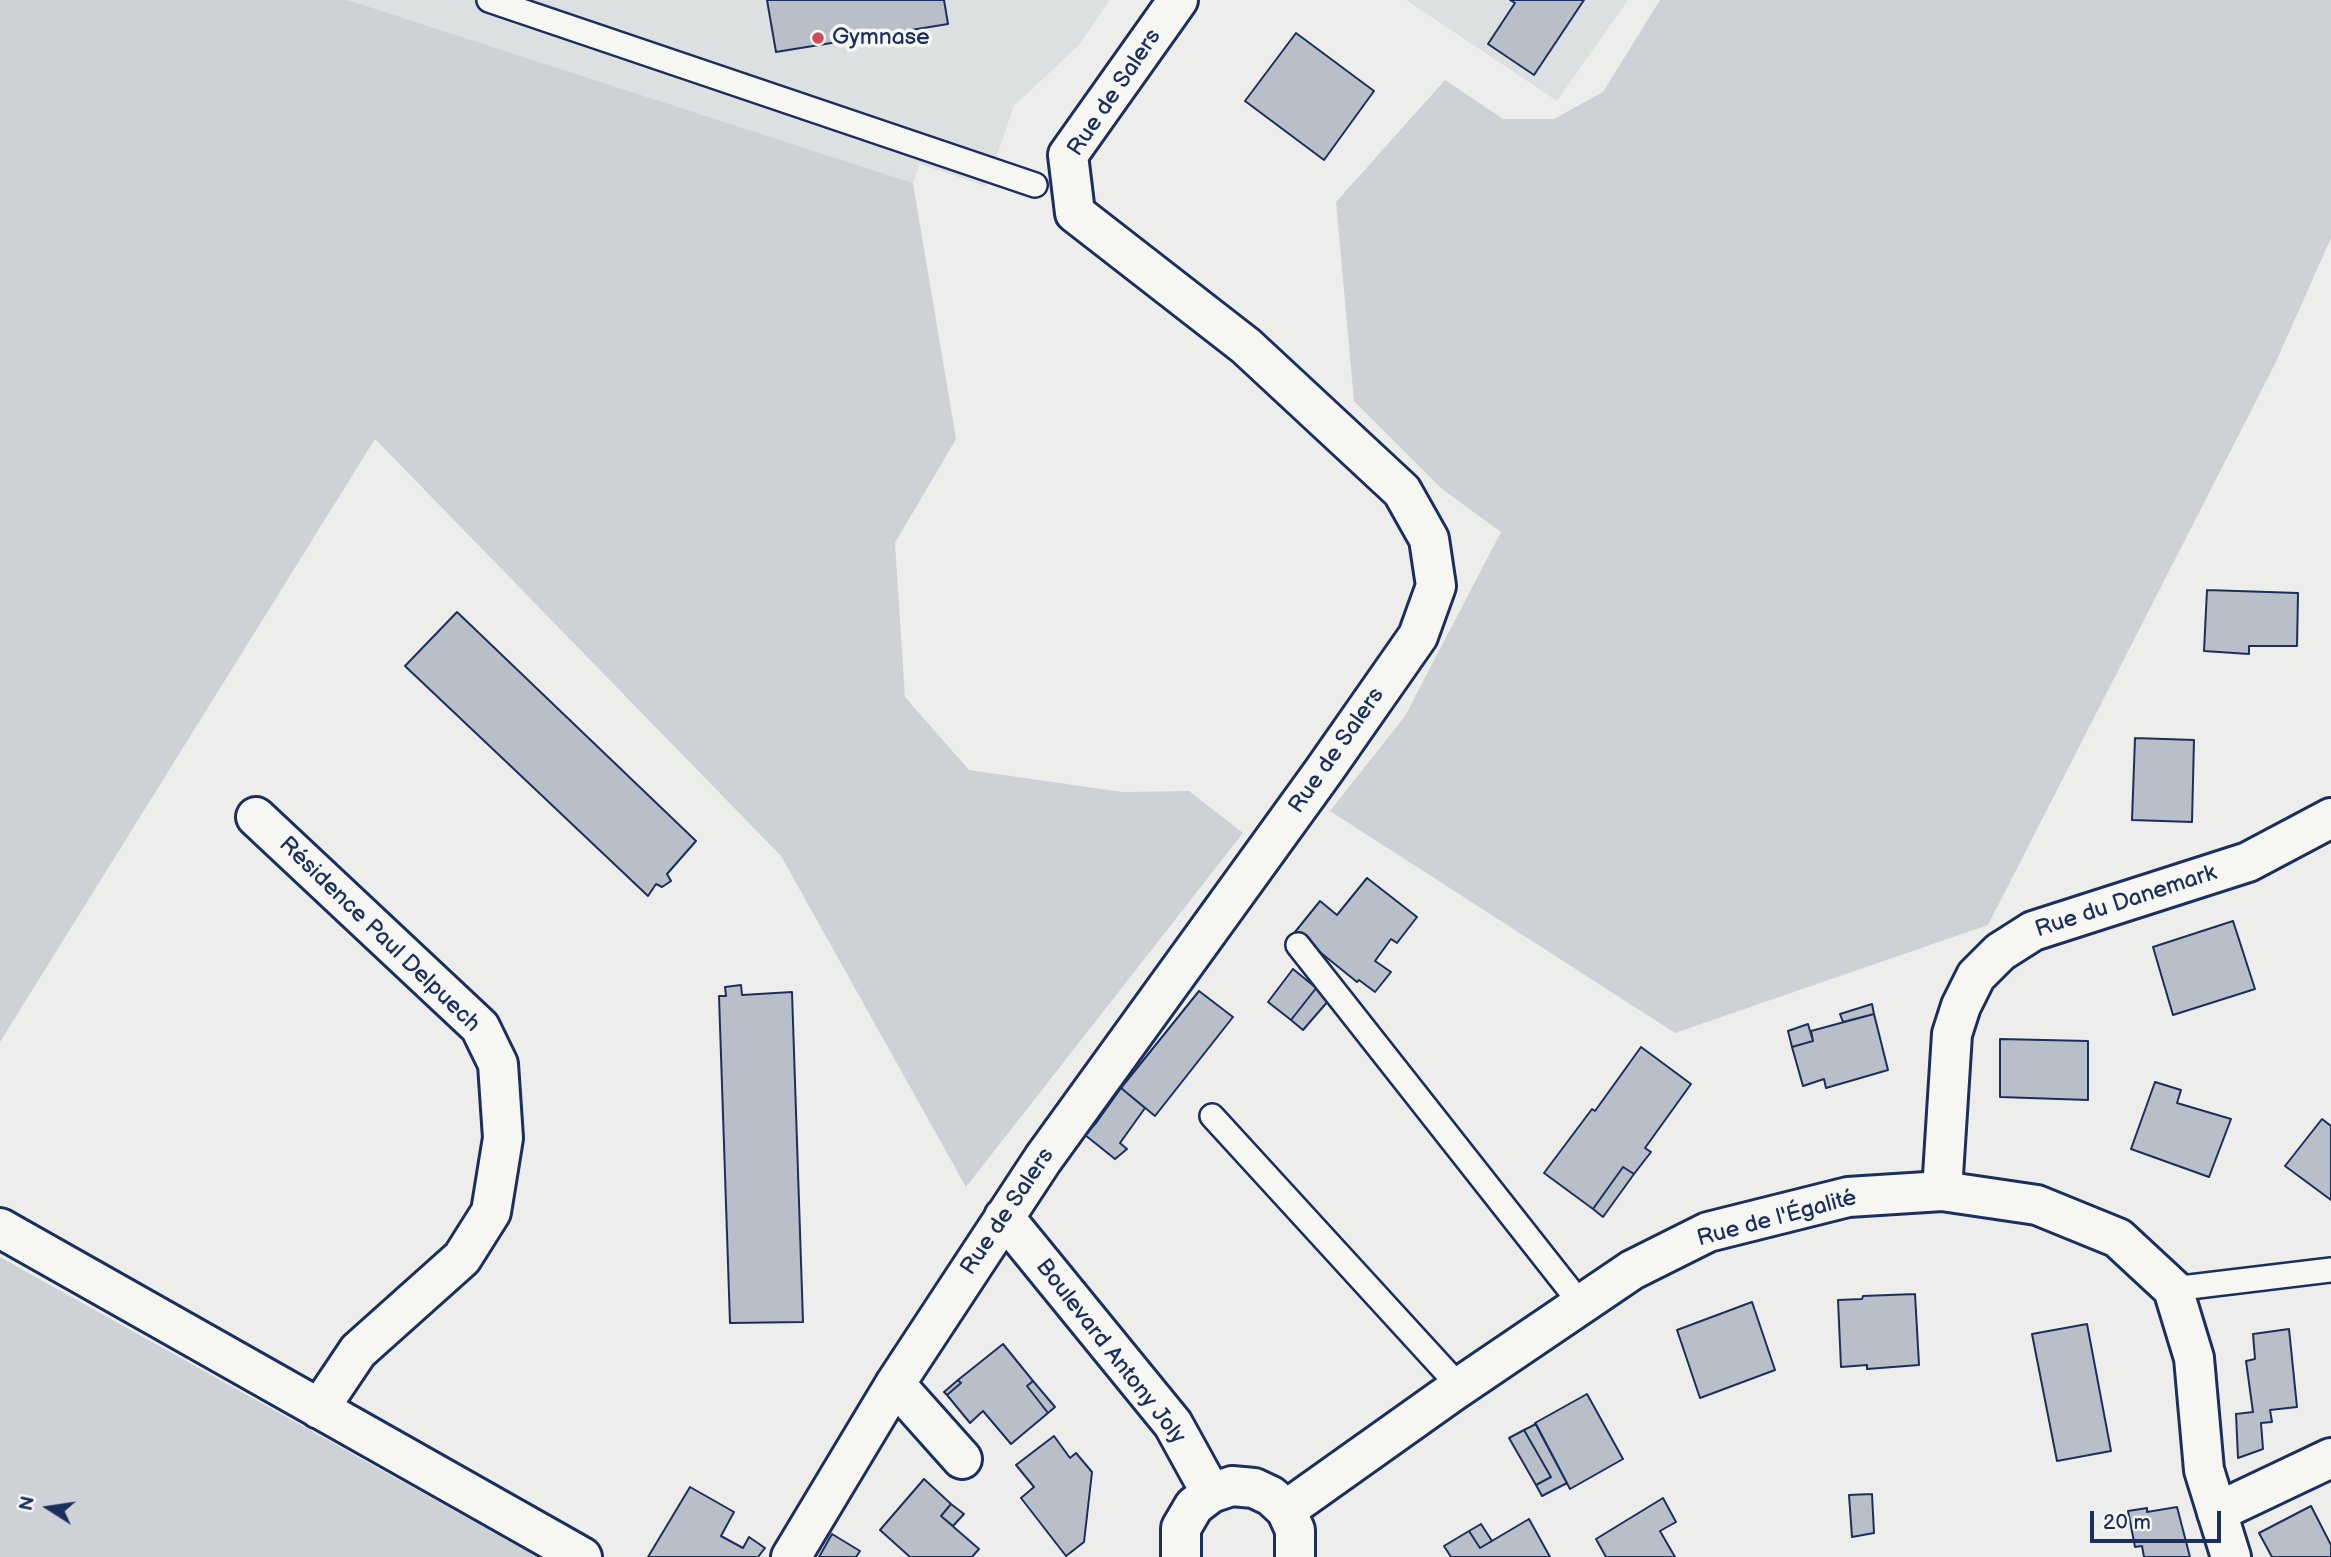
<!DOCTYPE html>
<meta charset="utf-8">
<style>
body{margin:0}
#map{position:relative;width:2331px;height:1557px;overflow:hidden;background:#edeeec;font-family:"Balsamiq Sans",sans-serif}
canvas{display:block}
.north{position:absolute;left:14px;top:1473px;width:70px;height:70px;-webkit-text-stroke:5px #f6f6f2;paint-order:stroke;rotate:282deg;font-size:19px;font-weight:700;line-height:28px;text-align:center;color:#1b2f5e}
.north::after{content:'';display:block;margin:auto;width:24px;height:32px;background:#1b2f5e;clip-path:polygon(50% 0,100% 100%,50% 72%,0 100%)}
.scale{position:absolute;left:2090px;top:1511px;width:131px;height:32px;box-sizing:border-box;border:4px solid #1b2f5e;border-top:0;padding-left:9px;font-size:21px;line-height:24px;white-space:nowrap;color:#1b2f5e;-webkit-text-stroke:5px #f6f6f2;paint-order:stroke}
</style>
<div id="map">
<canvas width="2331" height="1557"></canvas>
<div class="north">N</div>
<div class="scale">20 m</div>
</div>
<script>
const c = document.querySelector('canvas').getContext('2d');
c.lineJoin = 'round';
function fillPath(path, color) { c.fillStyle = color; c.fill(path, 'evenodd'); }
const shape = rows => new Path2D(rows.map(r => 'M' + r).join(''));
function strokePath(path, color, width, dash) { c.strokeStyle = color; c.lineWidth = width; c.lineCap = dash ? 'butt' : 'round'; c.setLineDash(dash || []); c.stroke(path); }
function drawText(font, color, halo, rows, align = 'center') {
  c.font = font + ' "Balsamiq Sans",sans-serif'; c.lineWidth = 7; c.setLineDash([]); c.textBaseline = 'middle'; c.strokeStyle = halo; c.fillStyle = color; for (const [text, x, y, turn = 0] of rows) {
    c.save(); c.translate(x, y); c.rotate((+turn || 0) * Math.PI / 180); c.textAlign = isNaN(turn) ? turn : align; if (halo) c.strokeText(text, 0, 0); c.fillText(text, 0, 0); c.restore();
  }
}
fillPath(shape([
 [348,0,1110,0,1078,46,1014,106,986,186,920,164,913,183],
 [1406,0,1628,0,1557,101]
]), '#dde0e1');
fillPath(shape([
 [0,0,348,0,913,183,956,439,895,543,905,697,969,770,1122,792,1189,791,1243,833,966,1187,781,856,375,439,0,1042],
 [1660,0,2331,0,2331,238,2275,364,1988,925,1675,1033,1330,811,1405,716,1501,532,1442,489,1354,401,1336,202,1445,80,1503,119,1554,119,1603,92],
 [0,1257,537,1557,0,1557]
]), '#ced2d7');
const building = shape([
 [767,0,944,0,948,24,776,52,767,0],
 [1510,0,1584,0,1534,75,1488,44,1515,3,1510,0],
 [1296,33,1374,91,1324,160,1245,101,1296,33],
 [2207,590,2298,593,2297,646,2249,646,2249,654,2204,651,2207,590],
 [457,612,696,841,667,874,671,881,662,887,656,884,648,896,405,666,457,612],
 [2135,738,2194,740,2192,822,2132,820,2135,738],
 [1367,878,1417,917,1397,943,1391,939,1375,961,1391,972,1375,992,1359,980,1357,982,1295,932,1320,901,1337,915,1367,878],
 [2233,921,2255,989,2173,1015,2153,947,2233,921],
 [1293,969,1315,987,1317,987,1291,1020,1268,1002,1293,969],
 [741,985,742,995,792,992,803,1322,730,1323,719,996,726,996,725,987,741,985],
 [1317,987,1329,1000,1303,1030,1291,1020,1317,987],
 [1199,991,1233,1017,1155,1116,1121,1088,1199,991],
 [1872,1004,1874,1014,1843,1022,1840,1014,1872,1004],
 [1874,1014,1888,1070,1826,1088,1824,1079,1803,1086,1792,1047,1813,1041,1811,1031,1874,1014],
 [1808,1024,1813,1041,1792,1047,1788,1031,1808,1024],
 [2000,1039,2088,1041,2088,1100,2000,1097,2000,1039],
 [1641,1047,1691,1084,1645,1148,1651,1152,1634,1174,1623,1167,1593,1209,1544,1173,1592,1109,1595,1111,1641,1047],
 [2155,1082,2181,1090,2177,1103,2231,1119,2209,1177,2131,1149,2155,1082],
 [1121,1088,1145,1108,1120,1143,1127,1149,1115,1159,1085,1135,1096,1123,1121,1088],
 [2322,1119,2331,1126,2331,1200,2285,1166,2322,1119],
 [1623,1167,1634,1174,1603,1217,1593,1209,1623,1167],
 [1915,1294,1919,1365,1867,1369,1867,1365,1841,1367,1838,1300,1862,1299,1863,1296,1915,1294],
 [1752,1302,1775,1370,1700,1398,1677,1330,1752,1302],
 [2087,1324,2111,1451,2057,1461,2032,1334,2087,1324],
 [2289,1329,2297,1407,2270,1410,2272,1422,2261,1423,2263,1449,2238,1458,2236,1414,2253,1412,2246,1361,2255,1359,2253,1334,2289,1329],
 [1003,1344,1033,1381,1027,1386,1048,1413,1011,1444,983,1411,970,1423,947,1395,961,1383,958,1380,1003,1344],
 [958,1380,961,1383,947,1395,944,1392,958,1380],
 [1033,1381,1055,1407,1048,1413,1027,1386,1033,1381],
 [1587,1394,1623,1459,1570,1489,1535,1423,1587,1394],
 [1536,1424,1567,1483,1542,1496,1536,1485,1551,1477,1524,1430,1536,1424],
 [1524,1430,1551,1477,1536,1485,1509,1438,1524,1430],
 [1054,1436,1070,1458,1076,1453,1092,1472,1084,1542,1066,1556,1021,1498,1034,1487,1016,1465,1054,1436],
 [924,1479,951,1504,941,1516,979,1549,972,1557,910,1557,880,1530,924,1479],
 [690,1487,734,1512,721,1536,743,1548,749,1537,765,1548,758,1557,648,1557,690,1487],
 [1872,1494,1874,1533,1852,1537,1849,1495,1872,1494],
 [1663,1498,1676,1522,1660,1531,1675,1557,1606,1557,1596,1539,1663,1498],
 [951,1504,964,1514,953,1526,941,1516,951,1504],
 [2311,1506,2331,1545,2331,1557,2272,1557,2259,1533,2311,1506],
 [2177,1507,2190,1557,2144,1557,2142,1546,2135,1547,2128,1511,2147,1508,2147,1512,2177,1507],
 [1529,1519,1550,1557,1451,1557,1444,1546,1469,1531,1480,1548,1529,1519],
 [1481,1524,1492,1541,1480,1548,1469,1531,1481,1524],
 [832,1534,860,1551,856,1557,819,1557,832,1534]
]);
fillPath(building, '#b9bfc8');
strokePath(building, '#1b2f5e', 2);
const service = shape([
 [489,0,1035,185],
 [1298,945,1581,1304],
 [1212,1116,1460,1387],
 [2173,1289,2331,1270]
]);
const minor = shape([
 [256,817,480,1027,498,1064,503,1138,491,1212,462,1258,358,1351,319,1409],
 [1942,1191,1952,1034,1961,1006,1976,976,2000,952,2033,931,2248,862,2331,818],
 [1004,1217,1173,1424,1211,1493],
 [0,1228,582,1557],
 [895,1384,962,1459],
 [2217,1512,2331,1458],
 [791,1557,895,1384,1043,1159,1323,772,1418,636,1436,586,1429,539,1402,491,1246,346,1075,213,1068,155,1178,0]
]);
const tertiary = shape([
 [1286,1510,1452,1392,1632,1270,1708,1232,1848,1197,1942,1191,2037,1205,2118,1238,2173,1289,2194,1358,2204,1470,2231,1557],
 [1181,1557,1181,1528,1194,1506,1211,1493,1232,1486,1254,1488,1271,1496,1286,1510,1295,1530,1295,1557]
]);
strokePath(service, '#1b2f5e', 28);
strokePath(minor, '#1b2f5e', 44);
strokePath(tertiary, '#1b2f5e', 44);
strokePath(service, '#f6f6f2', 23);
strokePath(minor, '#f6f6f2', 38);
strokePath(tertiary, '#f6f6f2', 38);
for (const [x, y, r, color] of [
 [818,38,7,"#d1495b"]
]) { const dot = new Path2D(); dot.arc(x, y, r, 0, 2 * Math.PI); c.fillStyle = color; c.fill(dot); strokePath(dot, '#f6f6f2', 2.5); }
drawText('23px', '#1b2f5e', '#f6f6f2', [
 ["Gymnase",832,38]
], 'left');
drawText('23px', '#1b2f5e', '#f6f6f2', [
 ["Rue de Salers",1115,93,-56],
 ["Rue de Salers",1337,751,-55],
 ["Rue du Danemark",2126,902,-18],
 ["Résidence Paul Delpuech",379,935,44],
 ["Rue de Salers",1008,1212,-56],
 ["Rue de l'Égalité",1777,1219,-15],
 ["Boulevard Antony Joly",1110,1352,52]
]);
</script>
